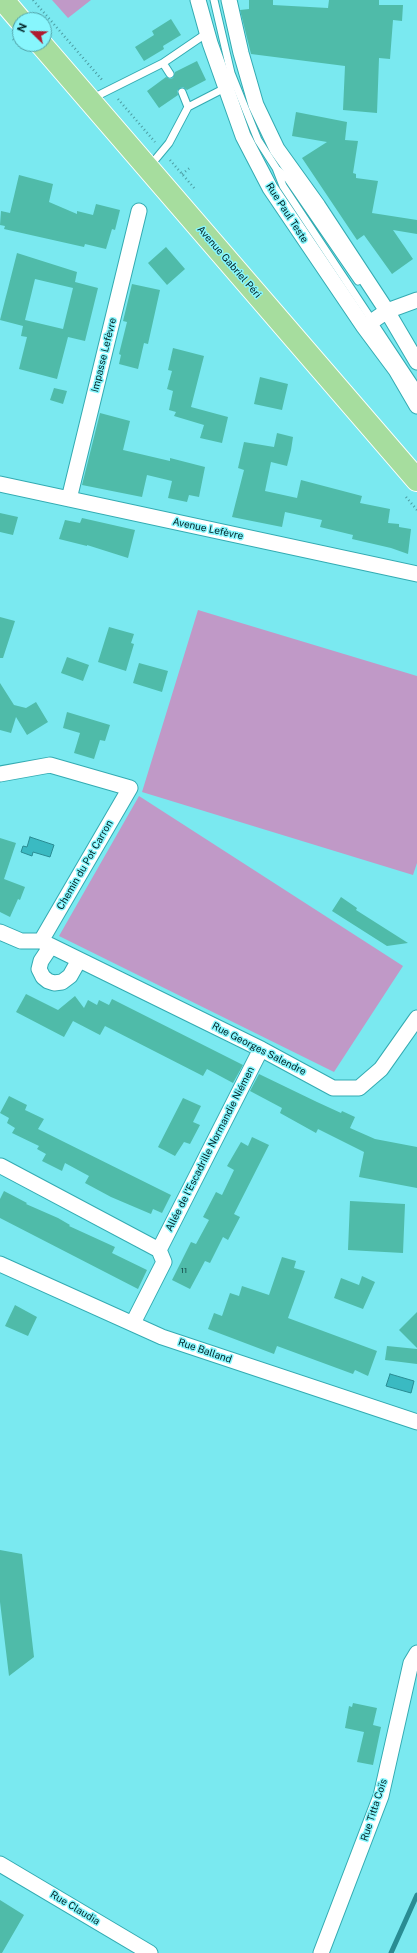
<!DOCTYPE html>
<meta charset="utf-8">
<style>
body{margin:0}
#map{position:relative;width:417px;height:1953px;overflow:hidden;background:#7ae9f0;font-family:"Public Sans",sans-serif}
canvas{display:block}
.north{position:absolute;left:12px;top:12px;width:40px;height:40px;box-sizing:border-box;background:#87f6fd;border:1px solid #51a1a7;border-radius:50%;rotate:293deg;font-size:11px;font-weight:700;line-height:16px;text-align:center;color:#002225}
.north::after{content:'';display:block;margin:auto;width:14px;height:18px;background:#af1b2f;clip-path:polygon(50% 0,100% 100%,50% 72%,0 100%)}
</style>
<div id="map">
<canvas width="417" height="1953"></canvas>
<div class="north">N</div>
</div>
<script>
const c = document.querySelector('canvas').getContext('2d');
c.lineJoin = 'round';
function fillPath(path, color) { c.fillStyle = color; c.fill(path, 'evenodd'); }
const shape = rows => new Path2D(rows.map(r => 'M' + r).join(''));
function strokePath(path, color, width, dash) { c.strokeStyle = color; c.lineWidth = width; c.lineCap = dash ? 'butt' : 'round'; c.setLineDash(dash || []); c.stroke(path); }
function drawText(font, color, halo, rows, align = 'center') {
  c.font = font + ' "Public Sans",sans-serif'; c.lineWidth = 3; c.setLineDash([]); c.textBaseline = 'middle'; c.strokeStyle = halo; c.fillStyle = color; for (const [text, x, y, turn = 0] of rows) {
    c.save(); c.translate(x, y); c.rotate((+turn || 0) * Math.PI / 180); c.textAlign = isNaN(turn) ? turn : align; if (halo) c.strokeText(text, 0, 0); c.fillText(text, 0, 0); c.restore();
  }
}
fillPath(shape([
 [52,0,91,0,68,18],
 [198,610,417,676,417,863,413,875,142,792],
 [139,796,403,966,334,1072,59,936]
]), '#c099c7');
const water = shape([
 [30,837,54,845,50,857,33,852,32,856,21,852,23,846,27,847,30,837],
 [390,1374,414,1381,411,1393,386,1386,390,1374]
]);
fillPath(water, '#3abac2');
strokePath(water, '#298c93', 1);
strokePath(shape([
 [391,1953,417,1895]
]), '#298c93', 5);
fillPath(shape([
 [249,0,273,0,273,5,328,8,329,0,379,0,379,5,403,5,402,21,393,20,390,59,379,58,377,113,343,110,345,66,251,54,240,10,249,9],
 [171,19,181,35,163,46,164,49,144,61,135,47,154,35,152,31],
 [197,61,206,80,187,90,183,87,180,88,177,91,178,95,159,108,147,91,166,77,170,79,173,78,175,72],
 [296,112,347,122,345,140,358,141,353,173,356,174,356,178,378,181,372,213,417,220,417,234,393,230,413,259,392,274,364,235,357,240,302,158,327,142,292,136],
 [19,175,53,184,49,202,77,214,77,211,93,215,96,204,120,210,115,230,112,229,106,249,85,244,84,247,4,229,5,226,0,225,1,211,10,213],
 [166,247,185,269,167,285,148,263],
 [17,253,77,272,75,282,98,288,85,341,68,337,57,379,19,369,27,337,21,336,23,326,0,320],
 [35,279,73,288,63,329,25,320],
 [132,284,160,290,148,344,144,343,138,369,119,364,121,355,119,354,127,322,123,321],
 [173,348,204,356,191,407,228,417,222,443,200,438,204,425,174,416,176,412,169,410,173,391,167,389,172,371,168,370],
 [260,377,288,384,282,410,254,404],
 [54,388,67,391,63,404,50,400],
 [100,413,130,421,123,450,170,461,170,458,205,467,199,497,189,495,187,502,168,498,172,481,147,475,142,497,82,485],
 [277,433,293,437,291,450,287,466,271,462,265,491,297,498,301,480,362,496,360,503,390,509,388,523,399,524,399,527,411,529,408,554,391,548,352,539,353,535,320,527,322,520,285,512,282,527,232,517,244,470,238,468,244,442,274,447],
 [0,513,18,517,13,535,0,532],
 [82,518,135,530,128,558,87,545,87,546,59,539,65,520,80,523],
 [0,617,15,621,3,658,0,658],
 [109,627,134,634,131,643,134,644,126,671,98,662],
 [67,657,89,665,83,681,61,673],
 [139,663,168,671,162,692,133,683],
 [0,683,14,705,26,708,36,702,48,722,27,735,16,717,11,733,0,730],
 [67,712,110,725,105,741,100,740,94,759,74,753,80,733,63,728],
 [0,838,16,843,4,879,25,887,20,900,18,899,10,917,0,912],
 [341,897,357,908,356,910,408,943,387,946,332,911],
 [26,994,58,1010,75,996,84,1008,88,1000,97,1005,99,1000,109,1005,112,999,243,1065,233,1083,207,1069,203,1076,105,1026,100,1035,73,1021,64,1037,16,1012],
 [259,1074,317,1102,341,1113,342,1111,355,1117,350,1128,375,1139,417,1147,417,1188,359,1177,364,1152,318,1129,316,1133,280,1113,282,1108,250,1091],
 [9,1096,27,1105,25,1110,44,1119,38,1129,171,1195,162,1213,153,1209,151,1214,111,1197,85,1183,89,1176,65,1163,62,1171,42,1161,46,1154,37,1149,39,1146,12,1133,15,1128,7,1123,9,1118,0,1113],
 [183,1098,201,1106,193,1122,200,1125,190,1144,184,1142,175,1156,158,1147],
 [252,1137,269,1145,234,1214,240,1217,228,1240,223,1237,210,1263,205,1261,190,1289,172,1280,191,1242,196,1244,209,1220,203,1217,216,1192,222,1195,234,1170,227,1166,241,1142,248,1146],
 [4,1191,27,1203,26,1204,58,1218,70,1225,69,1226,115,1247,112,1253,147,1270,138,1289,0,1218,0,1199],
 [350,1201,405,1204,403,1253,348,1250],
 [282,1257,296,1261,294,1268,305,1271,288,1318,377,1351,368,1376,355,1370,353,1374,277,1346,274,1354,208,1329,214,1313,222,1316,230,1293,239,1296,242,1286,269,1295],
 [362,1276,375,1282,363,1309,334,1298,341,1278,359,1285],
 [15,1305,37,1317,28,1336,5,1326],
 [417,1312,417,1348,399,1330],
 [387,1346,417,1349,417,1364,385,1360],
 [0,1550,22,1554,34,1657,9,1676,0,1602],
 [353,1703,377,1708,373,1725,381,1727,373,1765,357,1762,364,1732,345,1728,349,1706,352,1707],
 [0,1900,24,1915,2,1953,0,1953]
]), '#4fbba9');
const lane = shape([
 [214,0,231,73,258,140,276,168,283,186,417,388],
 [170,74,163,63,207,33],
 [182,92,188,107,225,88],
 [91,99,163,63],
 [149,167,169,143,188,107],
 [278,170,288,179,358,281]
]);
const street = shape([
 [198,0,210,43,243,136,270,188,364,327,396,370,417,406],
 [229,0,241,53,256,105,277,149,318,206,387,311,417,362],
 [364,327,387,311,417,300],
 [0,484,417,574],
 [69,499,139,211],
 [0,774,50,765,130,788,41,941],
 [0,932,21,941,41,941,261,1049,333,1088,359,1088,381,1069,417,1018],
 [51,946,41,961,39,969,43,977,48,981,54,983,62,982,70,976,79,960],
 [1,1166,159,1250,261,1049],
 [0,1264,162,1337,417,1422],
 [133,1323,164,1262,159,1250],
 [0,1864,150,1953],
 [321,1953,381,1796,411,1663,417,1653]
]);
const primary = shape([
 [3,0,20,20],
 [41,44,417,480]
]);
strokePath(lane, '#33abb2', 9);
strokePath(street, '#33abb2', 17);
strokePath(primary, '#fff', 24);
strokePath(shape([
 [33,0,103,81],
 [13,39,22,48],
 [118,99,155,142],
 [170,160,195,189],
 [182,174,191,167],
 [406,497,417,510]
]), '#4b9ca2', 2.5, [1, 3]);
strokePath(lane, '#fff', 7);
strokePath(street, '#fff', 15);
strokePath(primary, '#a6dd9e', 22);
drawText('8px', '#144846', null, [
 ["11",184,1271]
]);
drawText('10px', '#002225', '#87f6fd', [
 ["Rue Paul Teste",287,213,57],
 ["Avenue Gabriel Péri",229,262,49],
 ["Impasse Lefèvre",104,355,-76],
 ["Avenue Lefèvre",208,529,12],
 ["Chemin du Pot Carron",85,865,-60],
 ["Rue Georges Salendre",259,1049,27],
 ["Allée de l'Escadrille Normandie Niémen",210,1149,-63],
 ["Rue Balland",205,1351,19],
 ["Rue Titta Coïs",374,1810,-72],
 ["Rue Claudia",75,1908,31]
]);
</script>
